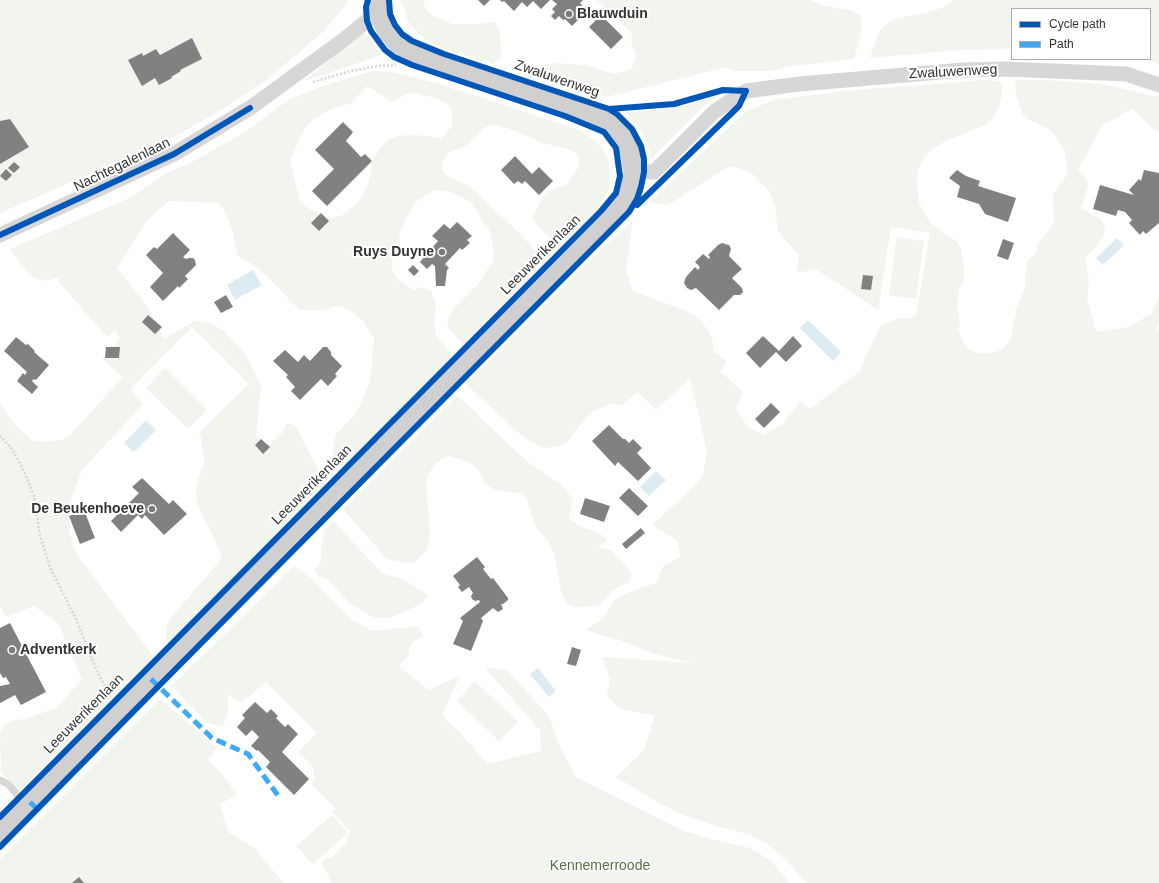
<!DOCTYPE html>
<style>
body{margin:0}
#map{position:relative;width:1159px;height:883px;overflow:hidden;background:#fff;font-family:Arial,sans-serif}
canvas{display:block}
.legend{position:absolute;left:1011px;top:8px;width:140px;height:52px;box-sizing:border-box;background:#fff;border:1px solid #adadad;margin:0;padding:5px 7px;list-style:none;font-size:12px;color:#333}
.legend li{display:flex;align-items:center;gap:8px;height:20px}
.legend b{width:20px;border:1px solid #adadad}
</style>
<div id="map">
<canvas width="1159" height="883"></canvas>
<ul class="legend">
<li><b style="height:5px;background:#0057b8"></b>Cycle path</li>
<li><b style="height:5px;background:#3fa9f5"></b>Path</li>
</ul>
</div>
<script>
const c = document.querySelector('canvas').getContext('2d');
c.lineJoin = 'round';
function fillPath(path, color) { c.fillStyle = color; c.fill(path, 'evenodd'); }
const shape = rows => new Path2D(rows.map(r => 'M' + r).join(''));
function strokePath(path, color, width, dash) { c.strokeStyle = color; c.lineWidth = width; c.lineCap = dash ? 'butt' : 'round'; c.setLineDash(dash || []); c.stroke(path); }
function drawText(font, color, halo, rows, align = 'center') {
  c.font = font + ' Arial,sans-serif'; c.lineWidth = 4; c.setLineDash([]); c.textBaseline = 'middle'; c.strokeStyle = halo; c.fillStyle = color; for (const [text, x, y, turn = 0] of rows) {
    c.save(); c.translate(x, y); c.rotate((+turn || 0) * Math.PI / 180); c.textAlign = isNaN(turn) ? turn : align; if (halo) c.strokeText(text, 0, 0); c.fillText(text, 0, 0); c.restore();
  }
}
fillPath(shape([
 [0,0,349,0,324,31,264,82,219,111,174,137,0,213],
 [401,0,423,0,425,8,433,16,452,24,473,24,495,22,500,33,501,57,492,64,442,48,425,39,413,28,408,21],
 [597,0,810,0,820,5,853,11,860,15,862,26,854,59,791,66,770,71,735,71,726,67,610,96,587,95,523,74,534,67,555,63,584,65,614,74,630,70,636,57,631,40,633,34],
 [954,0,1159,0,1159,64,1143,59,1150,59,1150,9,1012,9,1012,49,960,50,870,58,877,36,883,27,891,21,900,18,924,13,945,7],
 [364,31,382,55,304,81],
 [373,71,392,72,439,84,579,130,599,144,604,150,608,159,610,172,610,181,608,192,599,207,560,248,540,228,534,221,534,216,539,203,545,195,551,190,566,185,577,170,579,163,579,157,576,153,570,150,540,142,516,131,494,124,483,128,467,145,462,148,451,151,446,155,443,160,442,164,442,169,444,173,452,179,468,185,516,230,546,262,464,345,449,329,447,321,453,310,478,284,492,263,494,255,491,233,471,203,454,193,440,190,433,190,416,202,404,222,400,232,399,239,392,261,392,271,400,281,414,290,422,287,431,291,436,304,434,322,436,335,453,357,342,469,333,454,335,435,357,412,370,382,374,338,363,321,351,311,344,308,334,306,324,310,299,310,268,277,252,264,237,255,233,232,226,213,219,203,169,201,147,220,117,269,148,307,164,339,195,321,211,323,225,332,241,349,250,362,261,386,256,436,261,443,267,447,282,433,287,424,292,424,297,428,326,485,168,644,166,633,167,623,222,558,213,536,202,515,197,501,196,486,204,462,201,437,199,433,249,384,192,327,132,387,132,393,143,404,82,470,72,497,69,508,70,534,74,548,79,558,154,658,82,732,34,775,19,792,1,772,0,734,5,725,14,720,25,719,56,708,82,680,59,624,34,606,5,617,0,605,0,403,11,420,31,440,43,442,62,440,69,436,123,377,102,359,121,338,115,332,118,328,107,337,58,281,64,276,46,281,34,278,28,273,10,249,132,197,165,174,196,160,245,132,290,99,323,86],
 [367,86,382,95,392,102,404,95,414,92,444,101,452,109,452,126,441,139,429,136,410,135,398,136,388,140,381,147,373,160,369,182,359,202,341,216,332,218,323,216,306,207,300,202,290,161,294,151,305,128,314,119,331,109,351,103],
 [986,80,1001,82,1002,88,1001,100,998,111,991,121,983,126,945,141,930,151,924,158,918,170,917,180,919,203,930,223,950,237,958,243,961,249,965,272,963,281,959,290,957,306,960,323,958,329,964,344,970,350,978,353,988,353,999,351,1005,347,1010,340,1017,307,1025,289,1027,261,1036,253,1038,243,1054,223,1053,194,1067,175,1065,152,1059,141,1049,129,1028,119,1022,113,1016,93,1015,80,1045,80,1102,84,1159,97,1159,132,1155,130,1132,109,1103,125,1078,169,1089,184,1081,208,1101,219,1105,226,1103,237,1085,259,1089,280,1087,298,1096,332,1129,327,1152,313,1159,297,1159,323,1156,330,1159,332,1159,883,807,883,786,860,767,844,751,835,716,826,681,814,661,804,616,777,644,750,655,716,618,708,607,695,610,679,602,657,691,663,655,654,625,642,585,630,603,619,615,600,625,594,640,588,657,583,663,566,681,557,677,540,652,525,682,498,703,476,707,451,690,378,656,410,638,392,622,405,610,404,596,410,586,418,567,442,558,446,545,448,535,444,521,435,466,384,600,250,633,221,626,270,632,291,681,309,694,315,700,320,708,330,712,338,714,352,727,361,720,372,735,384,743,392,736,408,747,426,763,435,781,426,801,401,810,409,859,372,880,326,900,318,913,318,912,316,916,316,930,233,891,227,878,310,816,269,796,273,799,256,778,231,775,205,770,193,754,175,742,169,729,166,668,205,649,202,747,111,774,100,854,90],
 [722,93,704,106,651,159,648,145,642,132,625,112,637,112,688,105],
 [897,237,924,241,916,299,889,295],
 [165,368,207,410,188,429,146,388],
 [458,395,494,431,528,462,552,479,559,483,573,499,569,519,584,528,598,532,605,538,608,542,603,543,599,548,611,550,632,574,629,582,613,590,598,606,576,607,568,604,562,596,554,554,548,541,540,532,534,523,527,499,520,493,498,491,490,487,483,481,481,473,470,462,448,456,436,463,429,473,426,485,430,532,427,550,413,564,387,559,343,509],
 [333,521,383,574,403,579,428,596,421,603,409,610,388,618,376,618,365,613,350,603,327,579,318,576,315,571,317,566,320,564,324,530],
 [294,566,314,581,352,620,372,631,419,626,423,637,414,641,409,648,409,656,398,666,429,690,460,675,442,715,464,737,487,764,541,751,540,730,485,668,506,669,549,716,559,745,576,777,682,830,710,839,750,848,756,851,773,863,789,883,331,883,326,870,321,863,327,858,332,857,346,843,350,831,332,812,335,808,311,784,314,779,313,766,298,752,317,733,266,682,241,703,228,695,228,711,223,727,206,722,172,686],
 [475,681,518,722,499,741,457,701],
 [160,699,217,748,208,760,227,780,237,795,220,804,228,832,254,848,284,883,0,883,0,859],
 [332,815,348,833,313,864,296,846]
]), '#f1f5ed');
fillPath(shape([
 [1117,238,1124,245,1103,265,1096,258],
 [253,270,262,285,235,300,227,285],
 [808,320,841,352,833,361,800,328],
 [146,420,156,430,134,452,124,443],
 [656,471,666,480,649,496,640,487],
 [538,668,556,691,549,697,530,674]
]), '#ddebf3');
fillPath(shape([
 [478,0,490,0,484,6],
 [500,0,550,0,541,9,533,1,527,7,522,2,514,11,504,1,502,2],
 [552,0,583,0,580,3,587,11,572,26,565,19,563,20,559,16,555,20,551,16,555,12,552,9,557,4],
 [601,15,623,37,611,49,589,27],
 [192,38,202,59,180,70,181,71,171,77,172,78,159,85,155,78,142,86,128,60,142,53,143,56,156,49,160,55],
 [10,119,29,147,0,164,0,121],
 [343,122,353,132,346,141,361,157,365,154,372,161,327,206,312,191,334,169,315,150],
 [515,156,532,174,539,167,553,181,539,195,525,181,522,184,518,181,514,184,501,170],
 [14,162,20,167,14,173,8,168],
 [6,169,12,175,6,181,0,176],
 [957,170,966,176,980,181,978,186,1016,198,1008,222,985,214,979,204,957,197,960,186,949,178],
 [1144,170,1159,173,1159,223,1146,234,1143,231,1140,235,1129,223,1132,220,1125,212,1118,210,1116,216,1093,209,1100,185,1134,195,1129,190,1139,179,1141,181],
 [321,213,329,221,319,231,311,223],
 [457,222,472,236,467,240,470,243,462,250,460,248,445,264,449,268,447,270,445,286,436,286,435,266,432,264,427,269,420,262,438,241,432,236,444,224,450,229],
 [173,233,190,250,183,257,186,259,189,258,193,258,195,260,196,265,185,276,188,279,179,288,178,286,163,301,150,287,163,273,146,255,154,247,157,249],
 [1003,239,1014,243,1008,260,997,256],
 [722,243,729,245,731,249,729,256,742,269,732,278,742,288,743,292,740,295,734,295,719,310,696,288,691,290,687,288,684,283,686,277,695,267,698,270,700,267,695,262,703,254,709,259,710,257,708,255,718,245],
 [413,265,419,271,414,276,408,270],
 [863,275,873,276,871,290,861,289],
 [226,295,233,307,221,313,214,302],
 [148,315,162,327,155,334,142,322],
 [763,336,779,351,793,336,802,346,786,362,776,352,760,368,746,353],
 [16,337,26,345,28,344,35,351,34,352,49,365,36,380,34,379,32,381,38,387,32,394,17,381,23,373,25,375,27,372,4,351],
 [106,347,120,347,119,358,105,358],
 [323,347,327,347,331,352,331,355,342,366,335,374,337,376,328,386,321,379,300,400,291,391,295,387,286,377,288,375,273,361,285,350,298,362,304,355,310,361],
 [771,403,780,412,764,428,755,419],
 [609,425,623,439,625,439,629,443,633,439,642,448,637,453,651,468,638,481,618,462,615,466,592,441],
 [261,439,270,447,263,454,255,445],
 [142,478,169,504,173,500,187,514,164,535,145,515,142,519,138,515,121,532,111,521,139,493,132,487],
 [629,488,648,506,638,516,619,498],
 [585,498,610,506,604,522,580,514],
 [84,510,95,538,80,544,69,516],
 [641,528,645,533,626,549,622,544],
 [477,557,485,567,483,569,491,579,493,578,508,598,508,600,503,604,501,604,503,609,498,612,493,608,481,618,483,621,471,651,453,644,463,621,460,618,480,602,479,600,475,601,472,599,471,596,473,593,469,587,462,592,458,587,460,585,453,576],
 [10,623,46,692,21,705,15,695,0,703,0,686,10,684,6,677,3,678,0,673,0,628],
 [572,647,581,650,576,666,567,664],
 [255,702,267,713,271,709,278,716,276,718,285,727,288,724,298,734,282,752,309,779,294,795,266,767,270,762,258,750,257,751,251,746,259,737,252,730,246,736,237,727,245,718,242,715],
 [79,877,84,883,72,883]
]), '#818181');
strokePath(shape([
 [313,82,351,71,378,66,396,65],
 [0,436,12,449,22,467,28,481,34,496,40,536,50,567,76,619,98,674,111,696]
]), '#d6d6d6', 2.5, [2, 2]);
strokePath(shape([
 [0,780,8,784,19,797,27,803]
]), '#d7d7d7', 7);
strokePath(shape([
 [634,171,654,172,715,111,746,91,799,84,963,70,1004,69,1126,74,1159,85],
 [0,235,174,154,250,108,342,41,379,11]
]), '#d7d7d7', 15);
strokePath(shape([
 [0,832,616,210,628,194,632,185,634,171,631,156,624,137,610,123,597,116,569,108,441,64,414,54,399,44,387,30,379,11,379,0]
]), '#d0d0d0', 21);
strokePath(shape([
 [151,679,212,738,248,754,279,797],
 [30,802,38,810]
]), '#3fa9f5', 5, [10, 5]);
strokePath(shape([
 [389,0,390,14,395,25,402,34,412,41,444,54,609,109,674,104,723,90,746,91,739,106,637,205],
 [0,235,174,154,250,108],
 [0,817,601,211,616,193,620,176,616,148,604,132,565,116,412,65,394,57,385,50,371,31,367,21,366,7,368,0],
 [0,847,129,716,629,212,637,199,641,187,644,172,644,159,641,146,632,129,617,114,609,109]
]), '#0057b8', 6);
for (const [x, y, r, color] of [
 [569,14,4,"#7a7a7a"],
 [442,252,4,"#7a7a7a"],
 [152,509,4,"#7a7a7a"],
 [12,650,4,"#7a7a7a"]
]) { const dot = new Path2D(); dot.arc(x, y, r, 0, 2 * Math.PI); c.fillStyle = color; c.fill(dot); strokePath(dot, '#fff', 1.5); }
drawText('bold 14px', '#333', '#fff', [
 ["Blauwduin",577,14],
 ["Ruys Duyne",434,252,"right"],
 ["De Beukenhoeve",144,509,"right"],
 ["Adventkerk",20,650]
], 'left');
drawText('14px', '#333', '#fff', [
 ["Zwaluwenweg",953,72,-3],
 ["Zwaluwenweg",557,79,19],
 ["Nachtegalenlaan",122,165,-26],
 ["Leeuwerikenlaan",541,255,-45],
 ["Leeuwerikenlaan",312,485,-45],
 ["Leeuwerikenlaan",84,714,-45]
]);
drawText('14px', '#56703f', '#fff', [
 ["Kennemerroode",600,866]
]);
</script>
